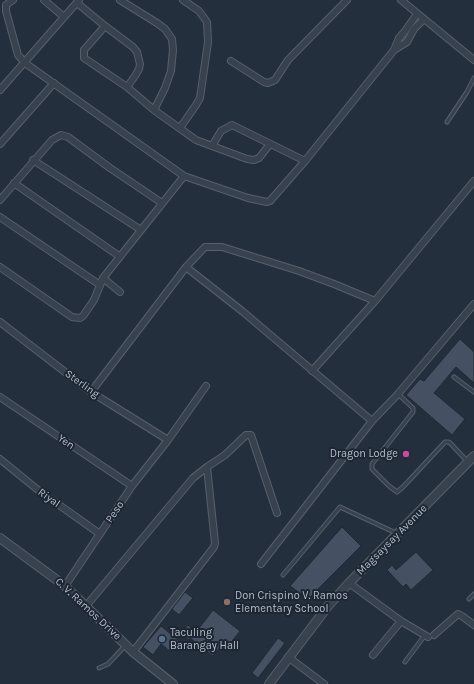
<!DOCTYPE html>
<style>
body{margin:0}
canvas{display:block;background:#242f3e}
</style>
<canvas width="474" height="684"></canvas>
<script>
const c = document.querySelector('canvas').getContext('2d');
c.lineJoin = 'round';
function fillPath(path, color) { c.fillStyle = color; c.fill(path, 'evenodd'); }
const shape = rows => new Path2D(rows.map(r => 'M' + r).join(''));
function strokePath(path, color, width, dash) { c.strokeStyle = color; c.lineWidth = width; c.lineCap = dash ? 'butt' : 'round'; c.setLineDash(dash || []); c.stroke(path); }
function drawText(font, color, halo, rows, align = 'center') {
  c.font = font + ' Karla,sans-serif'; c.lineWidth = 4; c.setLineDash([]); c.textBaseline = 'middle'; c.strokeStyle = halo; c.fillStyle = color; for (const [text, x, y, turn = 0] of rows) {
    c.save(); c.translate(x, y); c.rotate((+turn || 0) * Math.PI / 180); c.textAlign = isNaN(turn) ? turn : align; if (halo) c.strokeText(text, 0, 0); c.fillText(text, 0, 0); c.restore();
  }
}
const building = shape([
 [460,339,474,352,474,383,456,367,434,393,465,419,452,435,406,395,420,379,424,381,460,339],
 [342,527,361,546,308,599,290,586,342,527],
 [416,552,433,570,411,590,406,584,403,587,387,570,392,565,396,570,416,552],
 [185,592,193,598,179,615,172,609,185,592],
 [213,610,240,631,226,649,222,645,213,656,190,638,189,640,181,634,188,625,196,632,213,610],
 [161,626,179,641,171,652,161,644,153,655,143,647,161,626],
 [278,638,285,643,258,678,252,673,278,638]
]);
fillPath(building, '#455162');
strokePath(building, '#1f2835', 1);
const service = shape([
 [447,122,467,92,474,78],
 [454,377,474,392],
 [398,394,413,408,413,412,372,464,372,469,389,486,397,492,403,487,445,442,449,442,452,445,467,461],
 [283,575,340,507,396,533],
 [469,599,474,594],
 [405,662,425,635],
 [99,668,108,664,125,646]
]);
const minor = shape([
 [13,0,6,5,6,11,18,55,25,63,184,176,248,198,267,202,270,201,305,161,394,50,399,38,405,31,417,14],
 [44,0,64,17],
 [120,0,157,23,165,29,172,39,173,50,171,71,165,88,154,110],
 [401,0,474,60],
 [77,3,105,26,133,47,137,52,140,64,139,69,135,76,127,87],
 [105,26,84,50,84,58,127,87,154,110,196,140,247,159,254,160,259,158,270,144],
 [394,50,407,42,414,29,424,19],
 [231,61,264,82,268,83,275,80,288,60,347,0],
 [0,90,79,0],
 [180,128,196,105,200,98,208,42,207,22,199,11,183,0],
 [0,144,54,83],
 [212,146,221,131,232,125,305,161],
 [33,160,141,230],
 [14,183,119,256],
 [0,200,46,147,52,140,61,135,68,137,110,168,162,203],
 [0,217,100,285],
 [0,267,72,317,80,318,83,316,94,300,103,278,184,176],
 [186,267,242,311,372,421],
 [103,278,120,292],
 [0,322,91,392,168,440],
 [312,371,375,301],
 [91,392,186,267,205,247,222,247,299,271,334,284,375,301,474,181],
 [0,397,132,486],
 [0,459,38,490,100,534],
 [207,467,225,455,246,435,251,435,277,513],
 [261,564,372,421,398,394,474,304],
 [349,583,401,621,428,637],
 [65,586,132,486,168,440,206,386],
 [86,606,193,478,207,467,215,543,214,547,133,652],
 [434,635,458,614,462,616,474,625],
 [373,655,401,621],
 [288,657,324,684]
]);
const tertiary = shape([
 [0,538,65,586,133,652,173,684],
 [269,684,328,606,349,583,474,456]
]);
strokePath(service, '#565f6c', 5);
strokePath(minor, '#565f6c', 8);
strokePath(tertiary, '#565f6c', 10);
strokePath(service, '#38414e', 3);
strokePath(minor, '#38414e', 6);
strokePath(tertiary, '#38414e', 8);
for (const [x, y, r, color] of [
 [406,454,4,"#d1479c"],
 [227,602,4,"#8d6e63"],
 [162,639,4,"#5c6f8a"]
]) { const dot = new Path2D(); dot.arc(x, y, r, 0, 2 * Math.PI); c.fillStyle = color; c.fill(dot); strokePath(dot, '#1d2633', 1.5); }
drawText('11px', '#b4bcc9', '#1d2633', [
 ["Sterling",82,384,36],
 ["Yen",66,442,34],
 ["Riyal",49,498,36],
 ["Peso",115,512,-56],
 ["Magsaysay Avenue",392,540,-45],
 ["C. V. Ramos Drive",88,609,43]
]);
drawText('11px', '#b4bcc9', '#1d2633', [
 ["Dragon Lodge",398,454,"right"],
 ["Don Crispino V. Ramos",235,596],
 ["Elementary School",235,609],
 ["Taculing",170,633],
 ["Barangay Hall",170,646]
], 'left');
</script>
